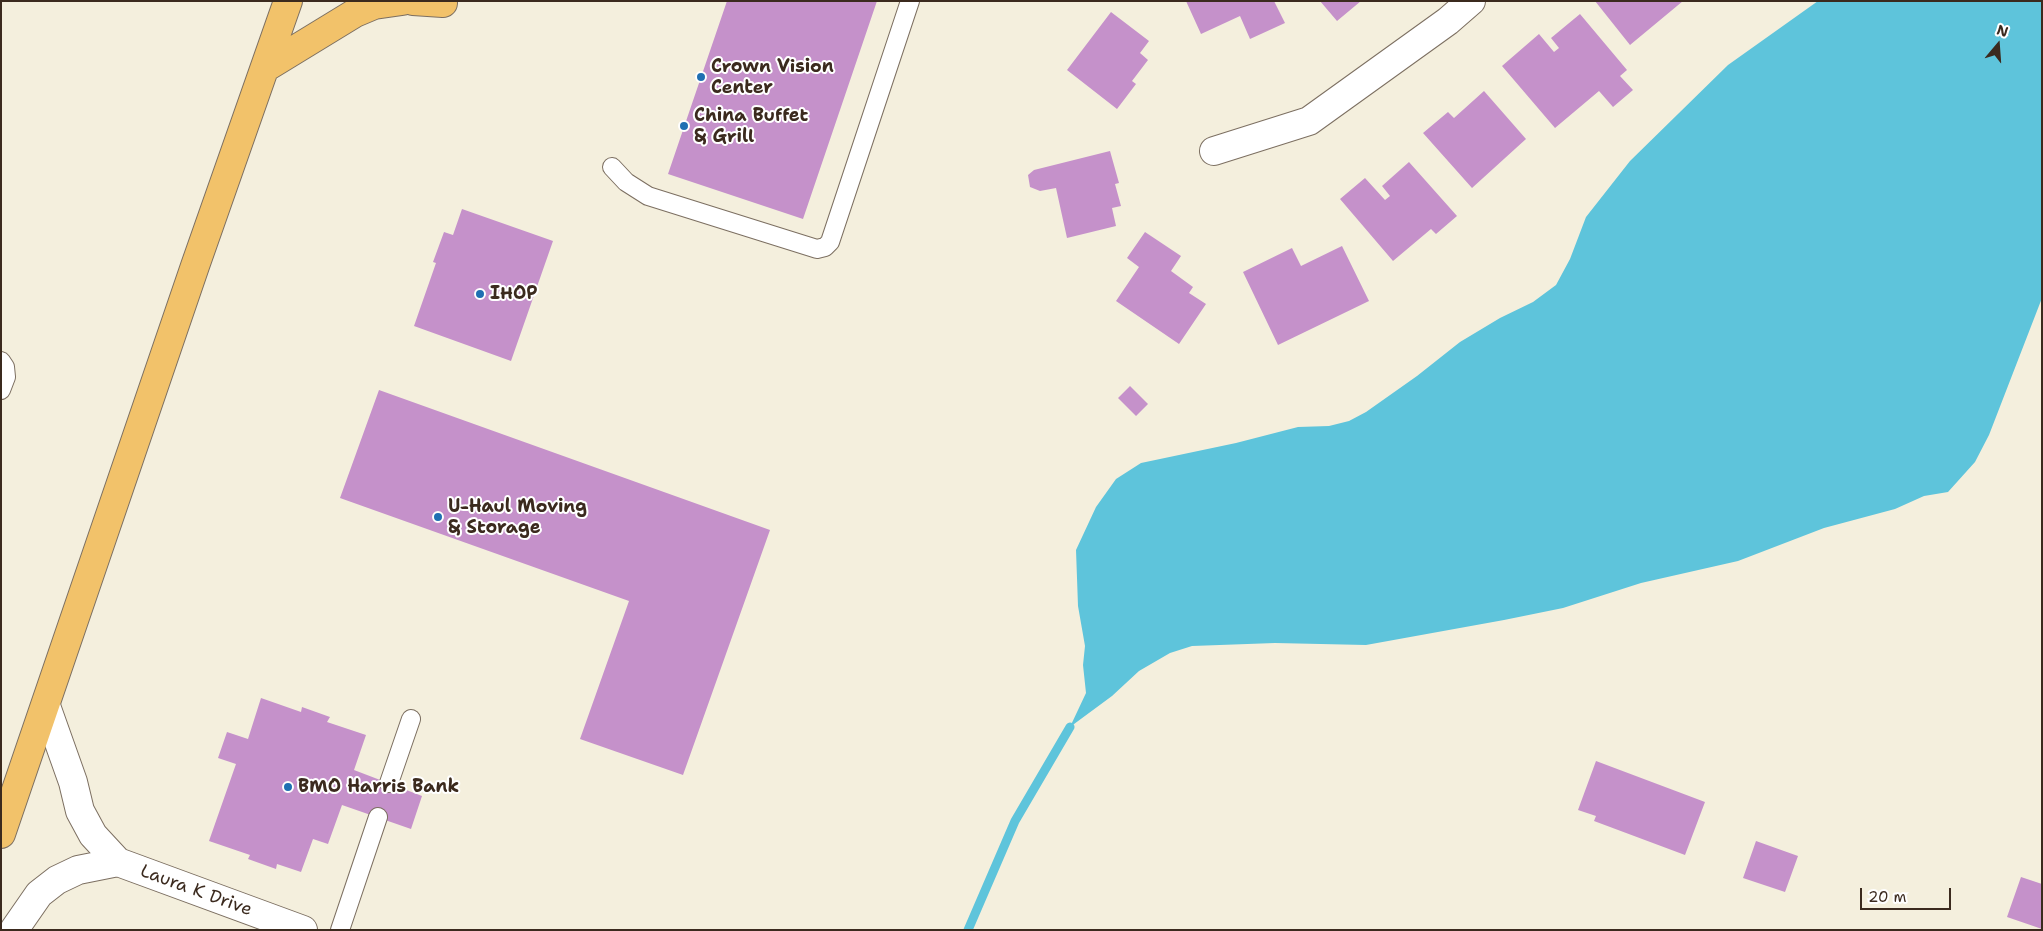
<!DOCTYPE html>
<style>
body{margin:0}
#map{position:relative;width:2043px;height:931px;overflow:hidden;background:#f4efdd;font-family:"Shantell Sans",sans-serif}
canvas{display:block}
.frame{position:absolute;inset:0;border:2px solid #3b2a1e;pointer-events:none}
.north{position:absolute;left:1973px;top:20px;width:50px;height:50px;-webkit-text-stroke:4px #fff;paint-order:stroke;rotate:18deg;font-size:14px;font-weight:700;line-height:20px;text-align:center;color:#3b2a1e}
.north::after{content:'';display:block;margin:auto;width:18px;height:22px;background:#3b2a1e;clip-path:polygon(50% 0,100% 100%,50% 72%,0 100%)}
.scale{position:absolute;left:1860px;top:888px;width:91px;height:22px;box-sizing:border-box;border:2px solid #3b2a1e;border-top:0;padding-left:6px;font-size:15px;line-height:18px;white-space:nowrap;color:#3b2a1e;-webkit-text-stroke:4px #fff;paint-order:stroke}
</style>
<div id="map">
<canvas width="2043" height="931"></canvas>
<div class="frame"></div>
<div class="north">N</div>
<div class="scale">20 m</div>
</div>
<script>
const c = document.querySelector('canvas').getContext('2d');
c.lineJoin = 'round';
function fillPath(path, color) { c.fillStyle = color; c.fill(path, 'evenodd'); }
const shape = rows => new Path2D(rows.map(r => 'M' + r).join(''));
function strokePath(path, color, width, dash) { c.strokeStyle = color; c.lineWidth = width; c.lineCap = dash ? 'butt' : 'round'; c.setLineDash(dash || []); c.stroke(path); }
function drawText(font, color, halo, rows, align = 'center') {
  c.font = font + ' "Shantell Sans",sans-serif'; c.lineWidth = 4; c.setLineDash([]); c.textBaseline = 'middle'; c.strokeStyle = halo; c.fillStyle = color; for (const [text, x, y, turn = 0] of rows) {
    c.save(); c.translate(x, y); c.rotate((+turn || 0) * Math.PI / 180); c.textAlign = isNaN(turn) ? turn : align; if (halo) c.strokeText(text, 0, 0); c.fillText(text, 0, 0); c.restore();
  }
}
fillPath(shape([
 [1818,1,2042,1,2042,298,1989,435,1975,462,1948,492,1924,496,1895,509,1824,528,1738,561,1641,583,1563,608,1504,620,1366,645,1275,643,1192,646,1170,653,1139,671,1112,696,1070,727,1086,693,1083,665,1085,646,1078,606,1076,550,1096,507,1116,479,1141,463,1236,443,1298,427,1329,426,1349,421,1366,412,1417,376,1460,342,1500,318,1533,302,1556,285,1570,259,1586,217,1630,161,1728,65]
]), '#5ec4db');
strokePath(shape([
 [968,930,1015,821,1070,727]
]), '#5ec4db', 9);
fillPath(shape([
 [727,1,877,1,803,219,668,174],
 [1186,1,1274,1,1285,23,1250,39,1240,16,1201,34],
 [1320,1,1361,1,1337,21],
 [1595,1,1683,1,1630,45],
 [1111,12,1149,41,1140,53,1148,60,1132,81,1136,84,1117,109,1067,70],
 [1580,14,1627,70,1620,76,1633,90,1613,107,1599,91,1555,128,1502,66,1539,34,1554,52,1559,48,1551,38],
 [1484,91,1526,139,1472,188,1423,133,1448,112,1454,118],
 [1110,151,1119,183,1115,184,1121,206,1112,208,1116,226,1067,238,1056,188,1040,191,1030,187,1028,175,1034,170],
 [1409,162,1457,216,1436,234,1431,229,1393,261,1340,199,1365,178,1385,200,1390,196,1382,186],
 [462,209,553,241,511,361,414,326,436,263,433,262,444,232,453,235],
 [1145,232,1181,256,1171,271,1193,287,1189,293,1206,304,1179,344,1116,301,1139,267,1127,258],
 [1342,246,1369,301,1278,345,1243,272,1292,248,1301,266],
 [1130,386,1148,404,1136,416,1118,398],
 [379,390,770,530,683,775,580,739,629,601,340,498],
 [261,698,301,712,302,707,330,717,327,722,366,735,354,770,422,796,411,829,342,805,328,844,313,839,301,872,277,864,276,869,248,859,250,855,209,841,236,764,218,758,227,732,248,739],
 [1596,761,1705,802,1685,855,1594,821,1596,816,1578,810],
 [1756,841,1798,856,1785,892,1743,878],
 [2021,877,2042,884,2042,929,2007,917]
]), '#c591ca');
const lane = shape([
 [612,167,626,182,648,196,817,249,825,247,830,242,910,1],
 [1,361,5,367,6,377,1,390],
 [389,783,411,719],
 [340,930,378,817]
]);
const street = shape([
 [1214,151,1309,121,1448,21,1471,1],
 [46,706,73,782,80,811,93,835,118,862,303,930],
 [14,930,39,894,57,880,78,870,118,862]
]);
const primary = shape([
 [413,1,443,3],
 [265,68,355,13,374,5,402,1],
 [1,834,195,266,288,1]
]);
strokePath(lane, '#7c6f61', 20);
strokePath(street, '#7c6f61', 30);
strokePath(primary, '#7c6f61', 30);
strokePath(lane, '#fff', 18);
strokePath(street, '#fff', 28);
strokePath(primary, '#f2c26a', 28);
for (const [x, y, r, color] of [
 [701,77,5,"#1f6fb2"],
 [684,126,5,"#1f6fb2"],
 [480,294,5,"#1f6fb2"],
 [438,517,5,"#1f6fb2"],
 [288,787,5,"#1f6fb2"]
]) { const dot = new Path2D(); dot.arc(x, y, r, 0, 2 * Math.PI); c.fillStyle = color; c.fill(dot); strokePath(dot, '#fff', 2); }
drawText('bold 18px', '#3b2a1e', '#fff', [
 ["Crown Vision",711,67],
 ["Center",711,88],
 ["China Buffet",694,116],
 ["& Grill",694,137],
 ["IHOP",490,294],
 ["U-Haul Moving",448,507],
 ["& Storage",448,528],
 ["BMO Harris Bank",298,787]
], 'left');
drawText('18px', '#3b2a1e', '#fff', [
 ["Laura K Drive",196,891,20]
]);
</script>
